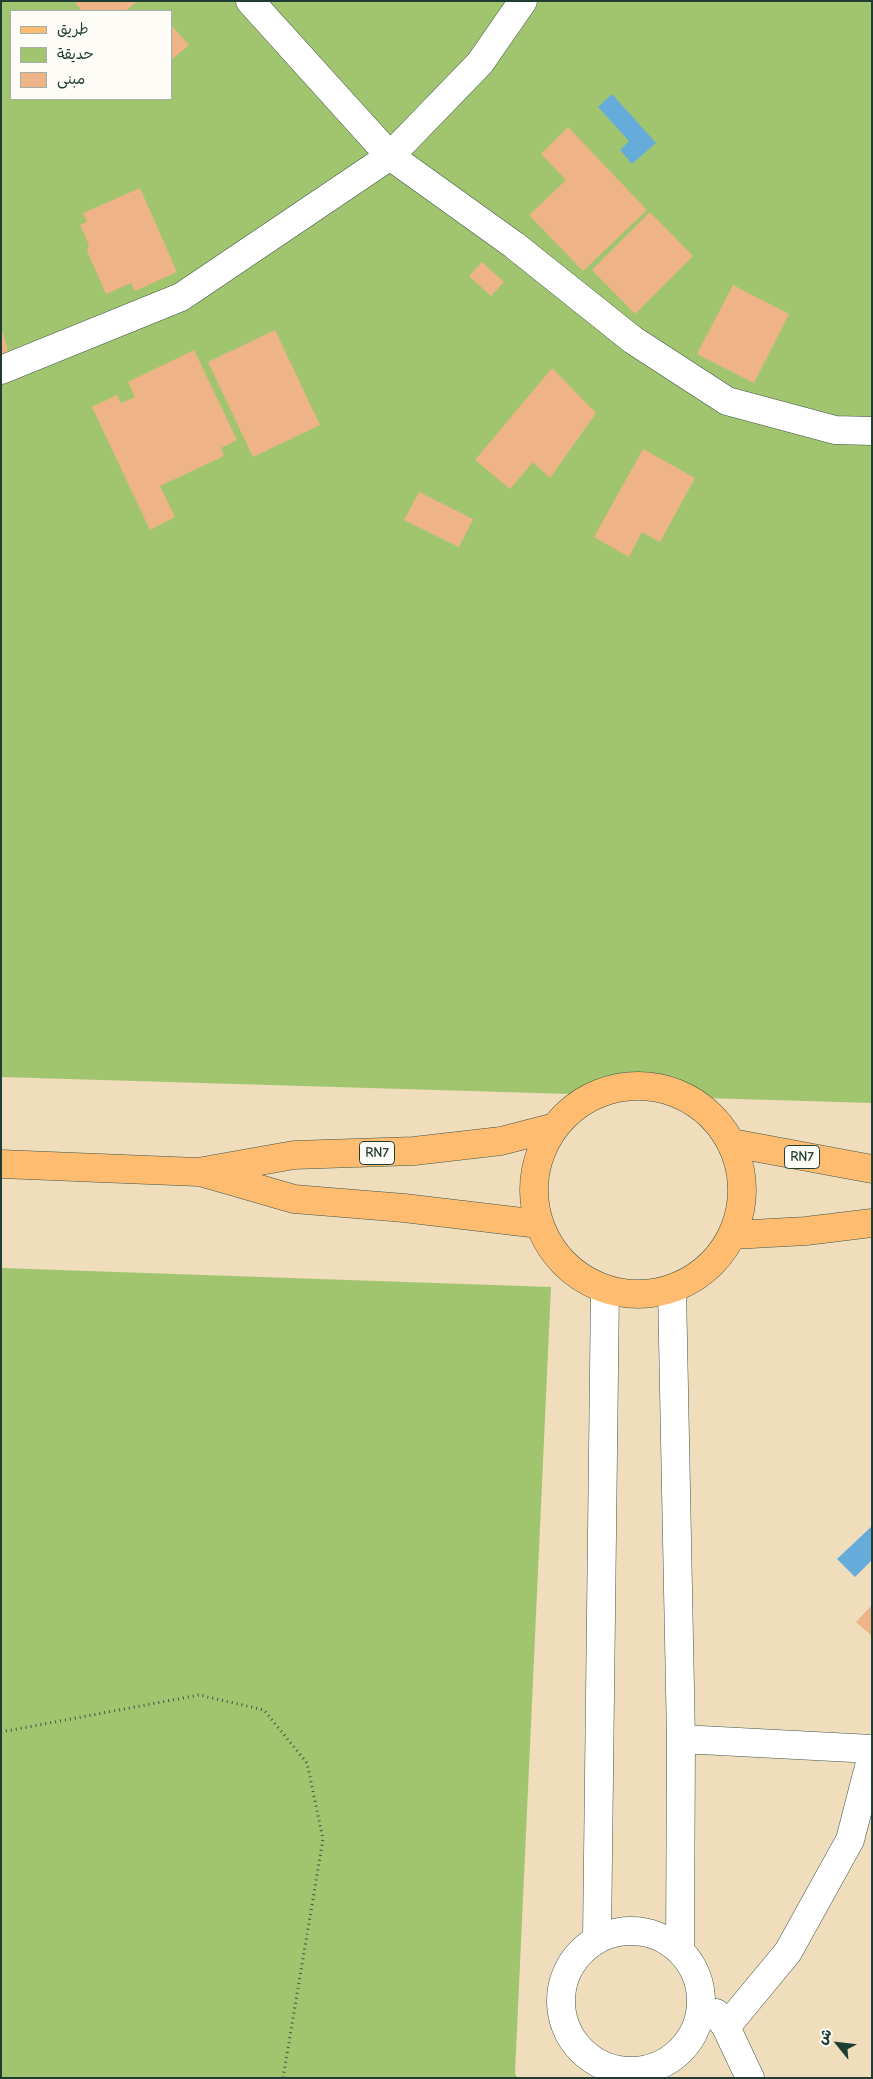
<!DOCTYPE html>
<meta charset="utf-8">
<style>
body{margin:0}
#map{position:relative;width:873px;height:2079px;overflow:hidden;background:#efddbc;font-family:"Comic Neue","Playpen Sans Arabic",sans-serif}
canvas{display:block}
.frame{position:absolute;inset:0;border:2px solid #1f3d34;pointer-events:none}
.legend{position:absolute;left:10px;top:10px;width:162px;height:90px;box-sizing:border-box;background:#fdfcf7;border:1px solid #a4b0a9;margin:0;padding:6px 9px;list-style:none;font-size:15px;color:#1f3d34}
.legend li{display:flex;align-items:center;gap:10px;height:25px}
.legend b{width:25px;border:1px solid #a4b0a9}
.north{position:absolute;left:813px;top:2019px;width:50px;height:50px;-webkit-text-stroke:4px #fdfcf7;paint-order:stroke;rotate:299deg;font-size:14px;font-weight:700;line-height:20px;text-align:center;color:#1f3d34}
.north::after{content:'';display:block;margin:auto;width:18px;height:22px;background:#1f3d34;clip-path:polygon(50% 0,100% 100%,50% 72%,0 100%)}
</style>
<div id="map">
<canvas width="873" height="2079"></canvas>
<div class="frame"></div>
<ul class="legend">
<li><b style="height:6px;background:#febc70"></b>طريق</li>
<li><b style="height:14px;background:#a1c56f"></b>حديقة</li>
<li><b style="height:14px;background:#eeb488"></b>مبنى</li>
</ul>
<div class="north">ش</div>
</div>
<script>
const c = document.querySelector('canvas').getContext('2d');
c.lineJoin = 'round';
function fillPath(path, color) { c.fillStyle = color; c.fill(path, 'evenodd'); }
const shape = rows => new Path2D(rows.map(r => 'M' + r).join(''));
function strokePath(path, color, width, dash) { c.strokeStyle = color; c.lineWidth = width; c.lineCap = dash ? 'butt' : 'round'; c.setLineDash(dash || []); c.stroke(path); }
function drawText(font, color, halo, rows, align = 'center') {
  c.font = font + ' "Comic Neue",sans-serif'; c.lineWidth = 4.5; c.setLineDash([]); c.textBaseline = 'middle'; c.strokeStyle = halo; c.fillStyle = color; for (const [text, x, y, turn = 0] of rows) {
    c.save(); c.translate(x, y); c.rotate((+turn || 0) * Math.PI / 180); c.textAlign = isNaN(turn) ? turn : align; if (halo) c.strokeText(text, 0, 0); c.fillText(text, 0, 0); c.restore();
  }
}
fillPath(shape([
 [1,1,872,1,872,1103,1,1077],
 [11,11,171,11,171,99,11,99],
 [1,1268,551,1287,515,2073,517,2078,1,2078]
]), '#a1c56f');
fillPath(shape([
 [612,94,656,143,632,164,620,150,629,141,598,107],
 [872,1526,872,1560,855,1577,837,1559]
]), '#65acdb');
fillPath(shape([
 [74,1,138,1,125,11,82,11],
 [171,25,189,45,171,60],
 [568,127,647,210,583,271,529,215,566,180,541,154],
 [140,188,177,272,135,291,131,283,106,294,87,251,89,245,80,225,87,222,83,213],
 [650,212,693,256,635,314,592,270],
 [482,262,504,282,491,296,469,276],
 [733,285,789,314,754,383,697,354],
 [1,326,9,355,1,357],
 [275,330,320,425,253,457,208,362],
 [194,350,237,440,221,448,224,456,160,486,175,517,150,530,92,407,117,395,121,403,135,397,128,382],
 [552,368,596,413,550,478,533,462,510,489,475,460],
 [643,449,695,478,660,542,642,532,629,557,594,537],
 [419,492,473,519,459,547,404,520],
 [872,1605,872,1636,856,1622]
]), '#eeb488');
const street = shape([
 [250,1,390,156,514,245,633,340,727,401,835,430,872,431],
 [1,370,181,297,390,156,480,63,523,1],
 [672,1289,681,1739,680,1950],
 [681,1739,872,1749],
 '561 2001a70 70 0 1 1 140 0a70 70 0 1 1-140 0Z',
 [597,1938,605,1290],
 [716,2013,726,2027,750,2078],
 [726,2027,788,1952,850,1840,872,1755]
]);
const primary = shape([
 '534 1190a104 104 0 1 1 208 0a104 104 0 1 1-208 0Z',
 [732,1143,872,1169],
 [1,1164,198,1172,294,1155,414,1151,501,1141,555,1127],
 [204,1173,294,1199,404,1208,539,1224],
 [733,1235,806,1231,872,1223]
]);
strokePath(street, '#3e5548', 29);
strokePath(primary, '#3e5548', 29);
strokePath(shape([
 [1,1732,199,1695,264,1710,307,1763,323,1839,283,2078]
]), '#3e5548', 3, [1, 4]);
strokePath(street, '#fff', 28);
strokePath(primary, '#febc70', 28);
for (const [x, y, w] of [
 [377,1153,35],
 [802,1157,35]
]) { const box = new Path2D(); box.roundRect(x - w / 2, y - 11.5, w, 23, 4); c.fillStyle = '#fdfcf7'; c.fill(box); strokePath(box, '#1f3d34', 1); }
drawText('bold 14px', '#1f3d34', null, [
 ["RN7",377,1153],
 ["RN7",802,1157]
]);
</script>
